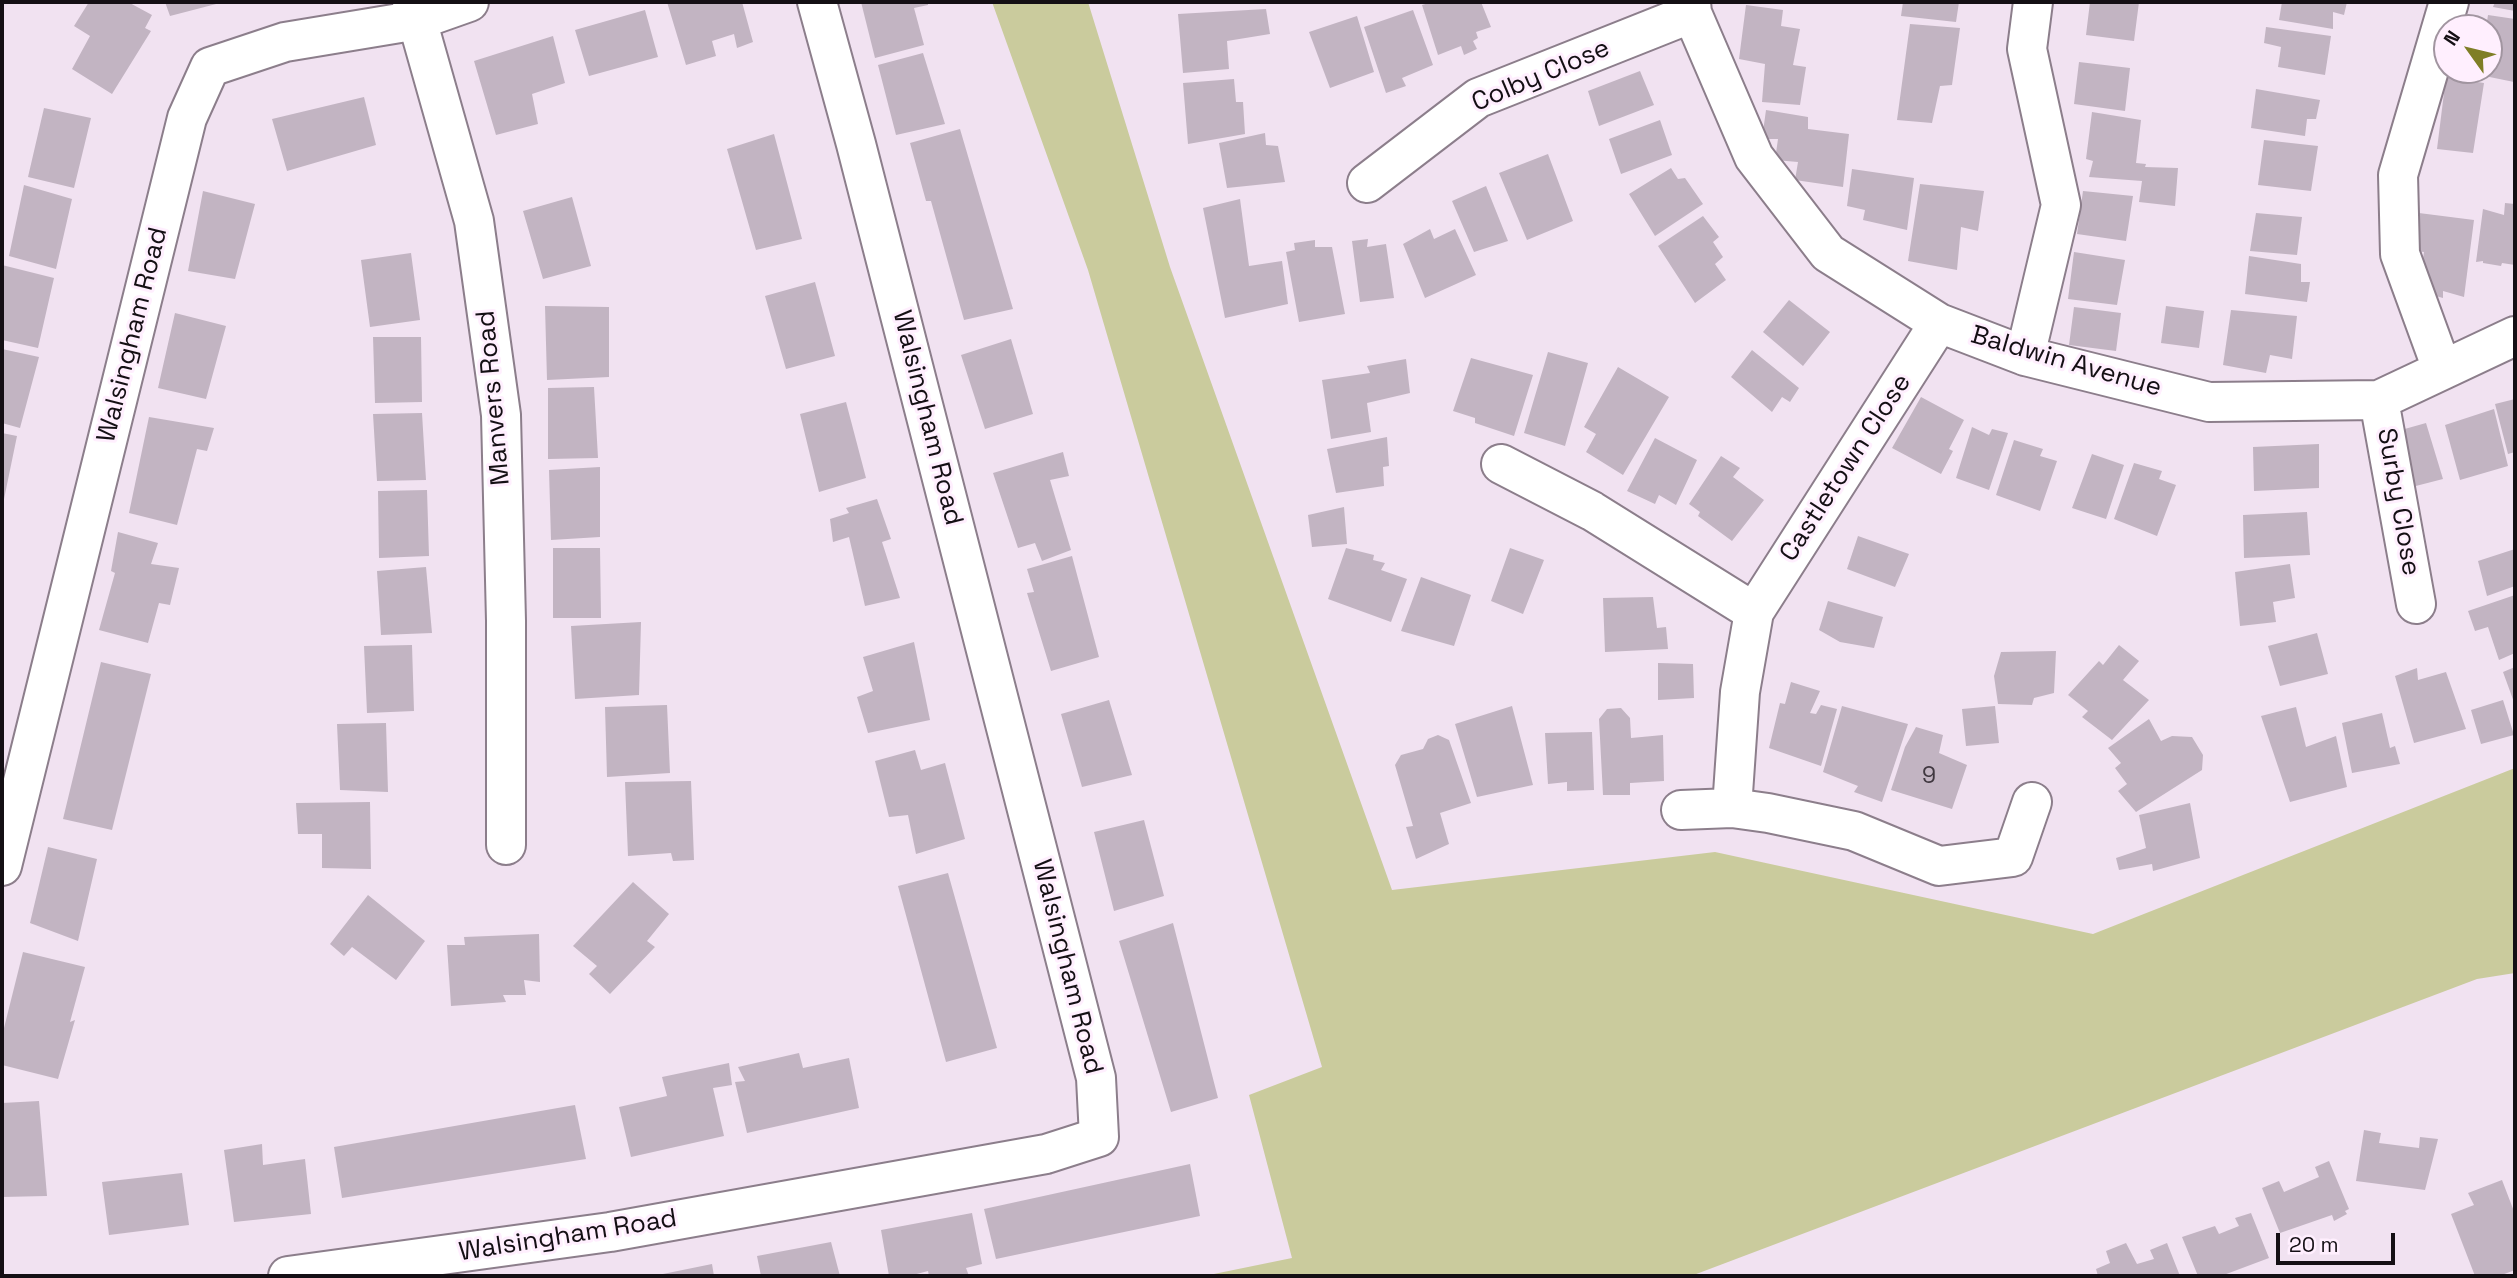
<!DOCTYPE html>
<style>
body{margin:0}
#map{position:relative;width:2517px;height:1278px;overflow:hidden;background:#f1e2f1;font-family:"Space Grotesk",sans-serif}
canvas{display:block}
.frame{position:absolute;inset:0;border:4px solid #140f14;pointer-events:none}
.north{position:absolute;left:2433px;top:14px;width:70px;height:70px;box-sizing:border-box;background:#ffeffe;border:2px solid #a195a0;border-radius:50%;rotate:304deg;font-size:19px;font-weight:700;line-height:28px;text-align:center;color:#140f14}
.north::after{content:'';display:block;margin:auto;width:24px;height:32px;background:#7f7e26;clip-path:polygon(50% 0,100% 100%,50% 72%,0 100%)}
.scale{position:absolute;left:2276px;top:1233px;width:119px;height:32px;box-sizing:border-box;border:4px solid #140f14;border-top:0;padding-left:9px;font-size:21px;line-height:24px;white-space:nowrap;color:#140f14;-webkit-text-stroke:5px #ffeffe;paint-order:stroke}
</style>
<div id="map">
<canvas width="2517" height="1278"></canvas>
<div class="frame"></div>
<div class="north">N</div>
<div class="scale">20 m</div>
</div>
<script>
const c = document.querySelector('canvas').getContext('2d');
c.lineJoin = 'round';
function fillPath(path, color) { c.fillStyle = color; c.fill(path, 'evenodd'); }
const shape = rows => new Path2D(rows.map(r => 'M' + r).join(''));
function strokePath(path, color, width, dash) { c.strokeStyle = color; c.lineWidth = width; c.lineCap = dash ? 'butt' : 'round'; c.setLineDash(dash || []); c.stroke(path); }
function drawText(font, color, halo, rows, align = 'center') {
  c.font = font + ' "Space Grotesk",sans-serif'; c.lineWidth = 6; c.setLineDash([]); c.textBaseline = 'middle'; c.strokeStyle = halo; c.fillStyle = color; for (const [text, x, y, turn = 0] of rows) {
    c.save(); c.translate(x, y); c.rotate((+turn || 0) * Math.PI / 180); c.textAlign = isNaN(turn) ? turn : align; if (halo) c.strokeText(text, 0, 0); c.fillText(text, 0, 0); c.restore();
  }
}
fillPath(shape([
 [992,2,1088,2,1170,267,1392,890,1715,852,2093,934,2515,768,2515,973,2477,979,1691,1276,1204,1276,1292,1258,1249,1095,1322,1067,1088,270]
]), '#cacb9d');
fillPath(shape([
 [89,2,128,2,152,15,145,28,151,31,112,94,72,69,90,36,74,26],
 [165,2,220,2,220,3,170,16],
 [667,2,742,2,753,42,737,48,734,34,712,41,716,56,686,65],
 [861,2,928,2,928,5,914,8,924,45,875,58],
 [1432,2,1481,2,1491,27,1476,32,1478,38,1473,41,1477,49,1464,55,1461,46,1438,55,1422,5],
 [1903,2,1959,2,1956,22,1901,16],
 [2090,2,2139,2,2134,41,2086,35],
 [2282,2,2347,2,2344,15,2333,12,2333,29,2279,20],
 [2495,2,2515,2,2515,11,2493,7],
 [1746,5,1783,10,1781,26,1800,29,1793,65,1806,67,1800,105,1762,102,1765,64,1739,59],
 [1266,9,1270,34,1227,41,1229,69,1183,73,1178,14],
 [645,10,658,57,589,76,575,30],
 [1413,10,1433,65,1402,78,1406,86,1386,93,1364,27],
 [2488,15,2515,19,2514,82,2465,72,2465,70,2489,70,2489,28,2486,28],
 [1357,16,1374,72,1330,88,1309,32],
 [1910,24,1960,28,1952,85,1940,86,1932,123,1897,120],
 [2266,27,2331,36,2325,75,2278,67,2281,47,2264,43],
 [553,36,565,83,532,94,538,124,496,135,474,61],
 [923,53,945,124,896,135,878,65],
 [2079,62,2130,68,2125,111,2074,104],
 [1640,71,1654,105,1599,126,1588,91],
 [2446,77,2484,83,2473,153,2437,149],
 [1234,79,1236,102,1243,102,1245,134,1188,144,1183,83],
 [2256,89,2320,100,2316,119,2307,119,2305,136,2251,128],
 [364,97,376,145,287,171,272,119],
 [44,108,91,118,74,188,28,177],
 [1766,110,1808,117,1808,129,1849,134,1843,187,1795,180,1798,162,1775,160,1778,139,1762,139],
 [2092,112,2141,120,2136,163,2146,164,2145,167,2178,168,2175,206,2139,202,2142,181,2089,177,2093,161,2086,159],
 [1660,120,1672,155,1621,174,1609,139],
 [960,129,1013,309,964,320,931,201,926,201,910,143],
 [1265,133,1266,145,1278,146,1285,182,1227,188,1219,143],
 [774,134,802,239,756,250,727,149],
 [2264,140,2318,146,2311,191,2258,185],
 [1548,154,1573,221,1527,240,1499,173],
 [1671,168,1678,179,1685,178,1703,204,1655,236,1629,194],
 [1852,169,1914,178,1907,230,1863,220,1865,210,1847,206],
 [1920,184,1984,191,1978,231,1961,227,1957,270,1908,261],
 [24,185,72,199,56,269,9,256],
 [1486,186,1508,241,1474,252,1452,201],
 [203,191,255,204,235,279,188,271],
 [2083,191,2133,196,2126,241,2077,234],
 [572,197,591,266,543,279,523,211],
 [1240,199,1249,266,1282,261,1288,304,1225,318,1203,208],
 [2505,203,2515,204,2515,265,2502,263,2501,266,2483,263,2483,261,2476,262,2483,209,2504,215],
 [2411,212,2474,220,2464,297,2443,291,2443,298,2418,291,2424,252,2407,250],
 [2256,213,2302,217,2297,255,2250,251],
 [1703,216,1719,237,1713,242,1723,257,1715,264,1726,280,1695,303,1658,246],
 [1430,229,1434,239,1455,229,1476,275,1425,298,1403,244],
 [1368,239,1367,247,1386,244,1394,298,1360,302,1352,241],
 [1315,240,1315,247,1332,247,1345,314,1299,322,1286,252,1295,250,1294,243],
 [2074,252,2125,260,2117,305,2068,299],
 [411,253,420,320,370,327,361,260],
 [2249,256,2301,264,2301,282,2310,282,2307,302,2245,294],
 [2,265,54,278,38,348,2,340],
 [815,282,835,356,786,369,765,296],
 [1789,300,1830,332,1803,366,1763,332],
 [545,306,609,307,609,377,547,380],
 [2166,306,2204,311,2199,348,2161,343],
 [2074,307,2121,313,2116,351,2069,345],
 [2231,310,2297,316,2292,359,2270,355,2266,373,2223,365],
 [175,313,226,326,206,399,158,388],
 [373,337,421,337,422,402,375,403],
 [1011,339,1033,414,985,429,961,355],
 [2,349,39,357,20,428,2,423],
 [1752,350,1799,388,1790,402,1782,397,1772,412,1731,377],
 [1548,352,1588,363,1565,446,1524,433],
 [1471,358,1533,375,1514,436,1475,423,1475,418,1453,411],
 [1406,359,1410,393,1367,403,1371,432,1331,439,1322,380,1370,373,1367,366],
 [1618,367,1669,397,1623,475,1586,452,1596,434,1584,427],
 [594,387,598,458,548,459,548,388],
 [1921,397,1964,420,1949,449,1953,451,1941,474,1892,448],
 [2515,399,2515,452,2508,454,2495,404],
 [846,402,866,478,819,492,800,414],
 [2494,409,2508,466,2460,480,2445,425],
 [422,413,426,480,377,481,373,414],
 [149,417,214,428,207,451,197,449,177,525,129,513],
 [2426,423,2443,479,2408,488,2394,432],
 [1972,427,1989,435,1992,429,2008,433,1989,490,1956,478],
 [2,433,17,436,3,504,2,504],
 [1387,437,1389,466,1383,467,1384,486,1336,493,1327,449],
 [1655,438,1697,460,1676,505,1659,495,1655,504,1627,491],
 [2014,440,2043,449,2040,456,2057,461,2040,511,1996,495],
 [2319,444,2319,488,2254,491,2253,447],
 [1063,452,1069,476,1050,480,1071,550,1042,561,1035,543,1018,548,993,473],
 [2092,454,2124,465,2106,519,2072,508],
 [1721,456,1740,468,1733,477,1764,500,1732,541,1698,516,1700,512,1689,504],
 [2134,463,2162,471,2159,479,2176,485,2157,536,2114,519],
 [600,467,600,537,551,540,549,470],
 [427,490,429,556,379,558,378,491],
 [877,499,891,539,882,542,900,598,865,606,849,537,833,542,830,519,849,513,846,508],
 [1344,507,1347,544,1312,547,1308,515],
 [2307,512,2310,555,2244,558,2243,515],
 [118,532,158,543,151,564,179,568,170,605,159,603,148,643,99,630,115,573,111,571],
 [1858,536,1909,554,1895,587,1847,569],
 [553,548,600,548,601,618,553,618],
 [1346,548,1374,555,1373,560,1385,563,1381,570,1407,579,1391,622,1328,599],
 [1510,548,1544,560,1523,614,1491,601],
 [2515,549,2515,586,2487,596,2478,561],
 [1072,556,1099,657,1051,671,1027,593,1034,592,1027,569],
 [2290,564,2295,598,2273,602,2276,622,2240,626,2235,572],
 [426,567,432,633,381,635,377,571],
 [1421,577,1471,595,1454,646,1401,631],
 [2515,595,2515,653,2499,660,2488,627,2475,631,2468,611],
 [1653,597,1657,628,1666,627,1668,649,1605,652,1603,598],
 [1828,601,1883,617,1874,648,1840,642,1819,630],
 [641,622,639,695,575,699,571,626],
 [2317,633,2328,674,2280,686,2268,646],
 [914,642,930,720,868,733,857,697,873,691,863,657],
 [412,645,414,711,367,713,364,646],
 [2119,645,2139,661,2123,680,2149,700,2112,740,2082,717,2088,711,2068,695,2099,661,2103,665],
 [2056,651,2054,693,2034,698,2032,705,1998,704,1994,676,2001,652],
 [101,662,151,674,112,830,63,819],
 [1658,663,1693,664,1694,698,1658,700],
 [2515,667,2515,705,2503,672],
 [2417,668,2418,680,2446,672,2466,729,2414,743,2395,676],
 [1791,682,1820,691,1810,713,1816,714,1821,705,1837,709,1821,766,1769,748,1780,703,1785,704],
 [1109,700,1132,775,1082,787,1061,714],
 [2503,700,2514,735,2481,744,2471,710],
 [667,705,670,773,607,777,605,707],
 [1512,706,1533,785,1477,797,1455,724],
 [1842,706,1908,724,1882,802,1854,792,1858,786,1823,772],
 [1995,706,1999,743,1966,746,1962,709],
 [2296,707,2306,747,2336,736,2347,787,2290,802,2261,716],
 [1621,708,1630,718,1631,738,1663,735,1664,781,1630,783,1630,795,1603,795,1599,719,1607,709],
 [2382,713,2390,748,2395,746,2400,764,2352,773,2342,723],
 [2149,719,2161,741,2172,736,2192,737,2203,755,2202,770,2136,812,2118,791,2127,784,2115,768,2121,763,2108,748],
 [386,723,388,792,340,790,337,724],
 [1916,727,1943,735,1939,753,1967,765,1952,809,1891,790,1905,747],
 [1592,732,1594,790,1567,791,1567,782,1548,784,1545,733],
 [1438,735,1449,740,1471,803,1440,813,1449,844,1416,859,1406,827,1413,826,1395,765,1401,755,1423,749,1428,739],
 [915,750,921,770,945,763,965,839,916,854,908,815,889,817,875,761],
 [691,781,694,860,673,861,671,853,628,856,625,782],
 [370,802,371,869,322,868,322,834,298,834,296,803],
 [2190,803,2200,858,2153,871,2152,864,2119,870,2116,858,2146,848,2139,815],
 [1144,820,1164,896,1114,911,1094,832],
 [48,847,97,859,78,941,30,923],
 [948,873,997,1048,946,1062,898,886],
 [633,882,669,914,647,941,655,947,610,994,589,974,597,966,573,946],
 [368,895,425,941,396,980,352,947,344,956,330,944],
 [1173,923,1218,1098,1171,1112,1119,941],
 [539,934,540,982,524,980,526,995,503,995,506,1002,451,1006,447,945,465,945,464,937],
 [23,952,85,967,70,1022,75,1020,58,1079,2,1065,2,1036],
 [799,1053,803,1068,849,1058,859,1108,747,1133,735,1082,745,1081,738,1067],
 [729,1063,732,1085,713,1088,724,1136,631,1157,619,1107,667,1096,662,1077],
 [39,1101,47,1196,2,1197,2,1103],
 [575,1105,586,1159,342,1198,334,1147],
 [2364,1130,2381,1133,2379,1143,2419,1148,2420,1137,2438,1139,2425,1190,2356,1181],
 [262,1144,263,1165,305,1159,311,1214,234,1222,224,1150],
 [2329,1161,2349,1209,2345,1211,2347,1214,2334,1221,2332,1215,2280,1233,2262,1188,2279,1181,2284,1192,2319,1177,2315,1167],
 [1190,1164,1200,1216,996,1259,984,1209],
 [182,1173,189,1225,109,1235,102,1182],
 [2502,1180,2515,1214,2515,1270,2499,1276,2475,1276,2451,1214,2474,1205,2468,1193],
 [972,1213,982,1264,966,1268,969,1276,929,1276,928,1271,909,1276,889,1276,881,1230],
 [2251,1213,2269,1258,2221,1276,2198,1276,2182,1237,2215,1226,2219,1234,2239,1226,2235,1218],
 [831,1242,840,1276,761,1276,757,1256],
 [2126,1243,2137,1264,2154,1259,2150,1250,2167,1243,2180,1276,2098,1276,2096,1269,2110,1263,2106,1251],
 [712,1264,714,1276,658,1276,658,1275]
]), '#c2b4c2');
const minor = shape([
 [412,2,474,221,501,415,506,621,506,845],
 [1691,2,1692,13,1754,157,1828,253,1939,323,2025,356,2209,402,2379,400,2515,336],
 [1367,183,1478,98,1692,13],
 [1939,323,1754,612,1740,692,1732,808,1768,813,1854,831,1939,866,2013,857,2032,802],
 [2025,356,2061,205,2027,49,2033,2],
 [2442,369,2400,254,2398,175,2449,2],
 [2379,400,2416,604],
 [1501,464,1592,511,1754,612],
 [1681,810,1732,808],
 [2,866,187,118,210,67,285,42,418,20,469,2],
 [288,1276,610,1232,1046,1154,1099,1137,1096,1078,856,144,817,2]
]);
strokePath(minor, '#8c7e8b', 42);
strokePath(minor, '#fff', 38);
drawText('23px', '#403840', null, [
 ["9",1929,777]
]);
drawText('26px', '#140f14', '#ffeffe', [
 ["Colby Close",1541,76,-23],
 ["Walsingham Road",133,335,-76],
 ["Baldwin Avenue",2066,362,16],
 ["Manvers Road",494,398,-95],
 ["Walsingham Road",927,418,76],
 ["Castletown Close",1846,468,-57],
 ["Surby Close",2398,502,80],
 ["Walsingham Road",1067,967,76],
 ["Walsingham Road",568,1236,-9]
]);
</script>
